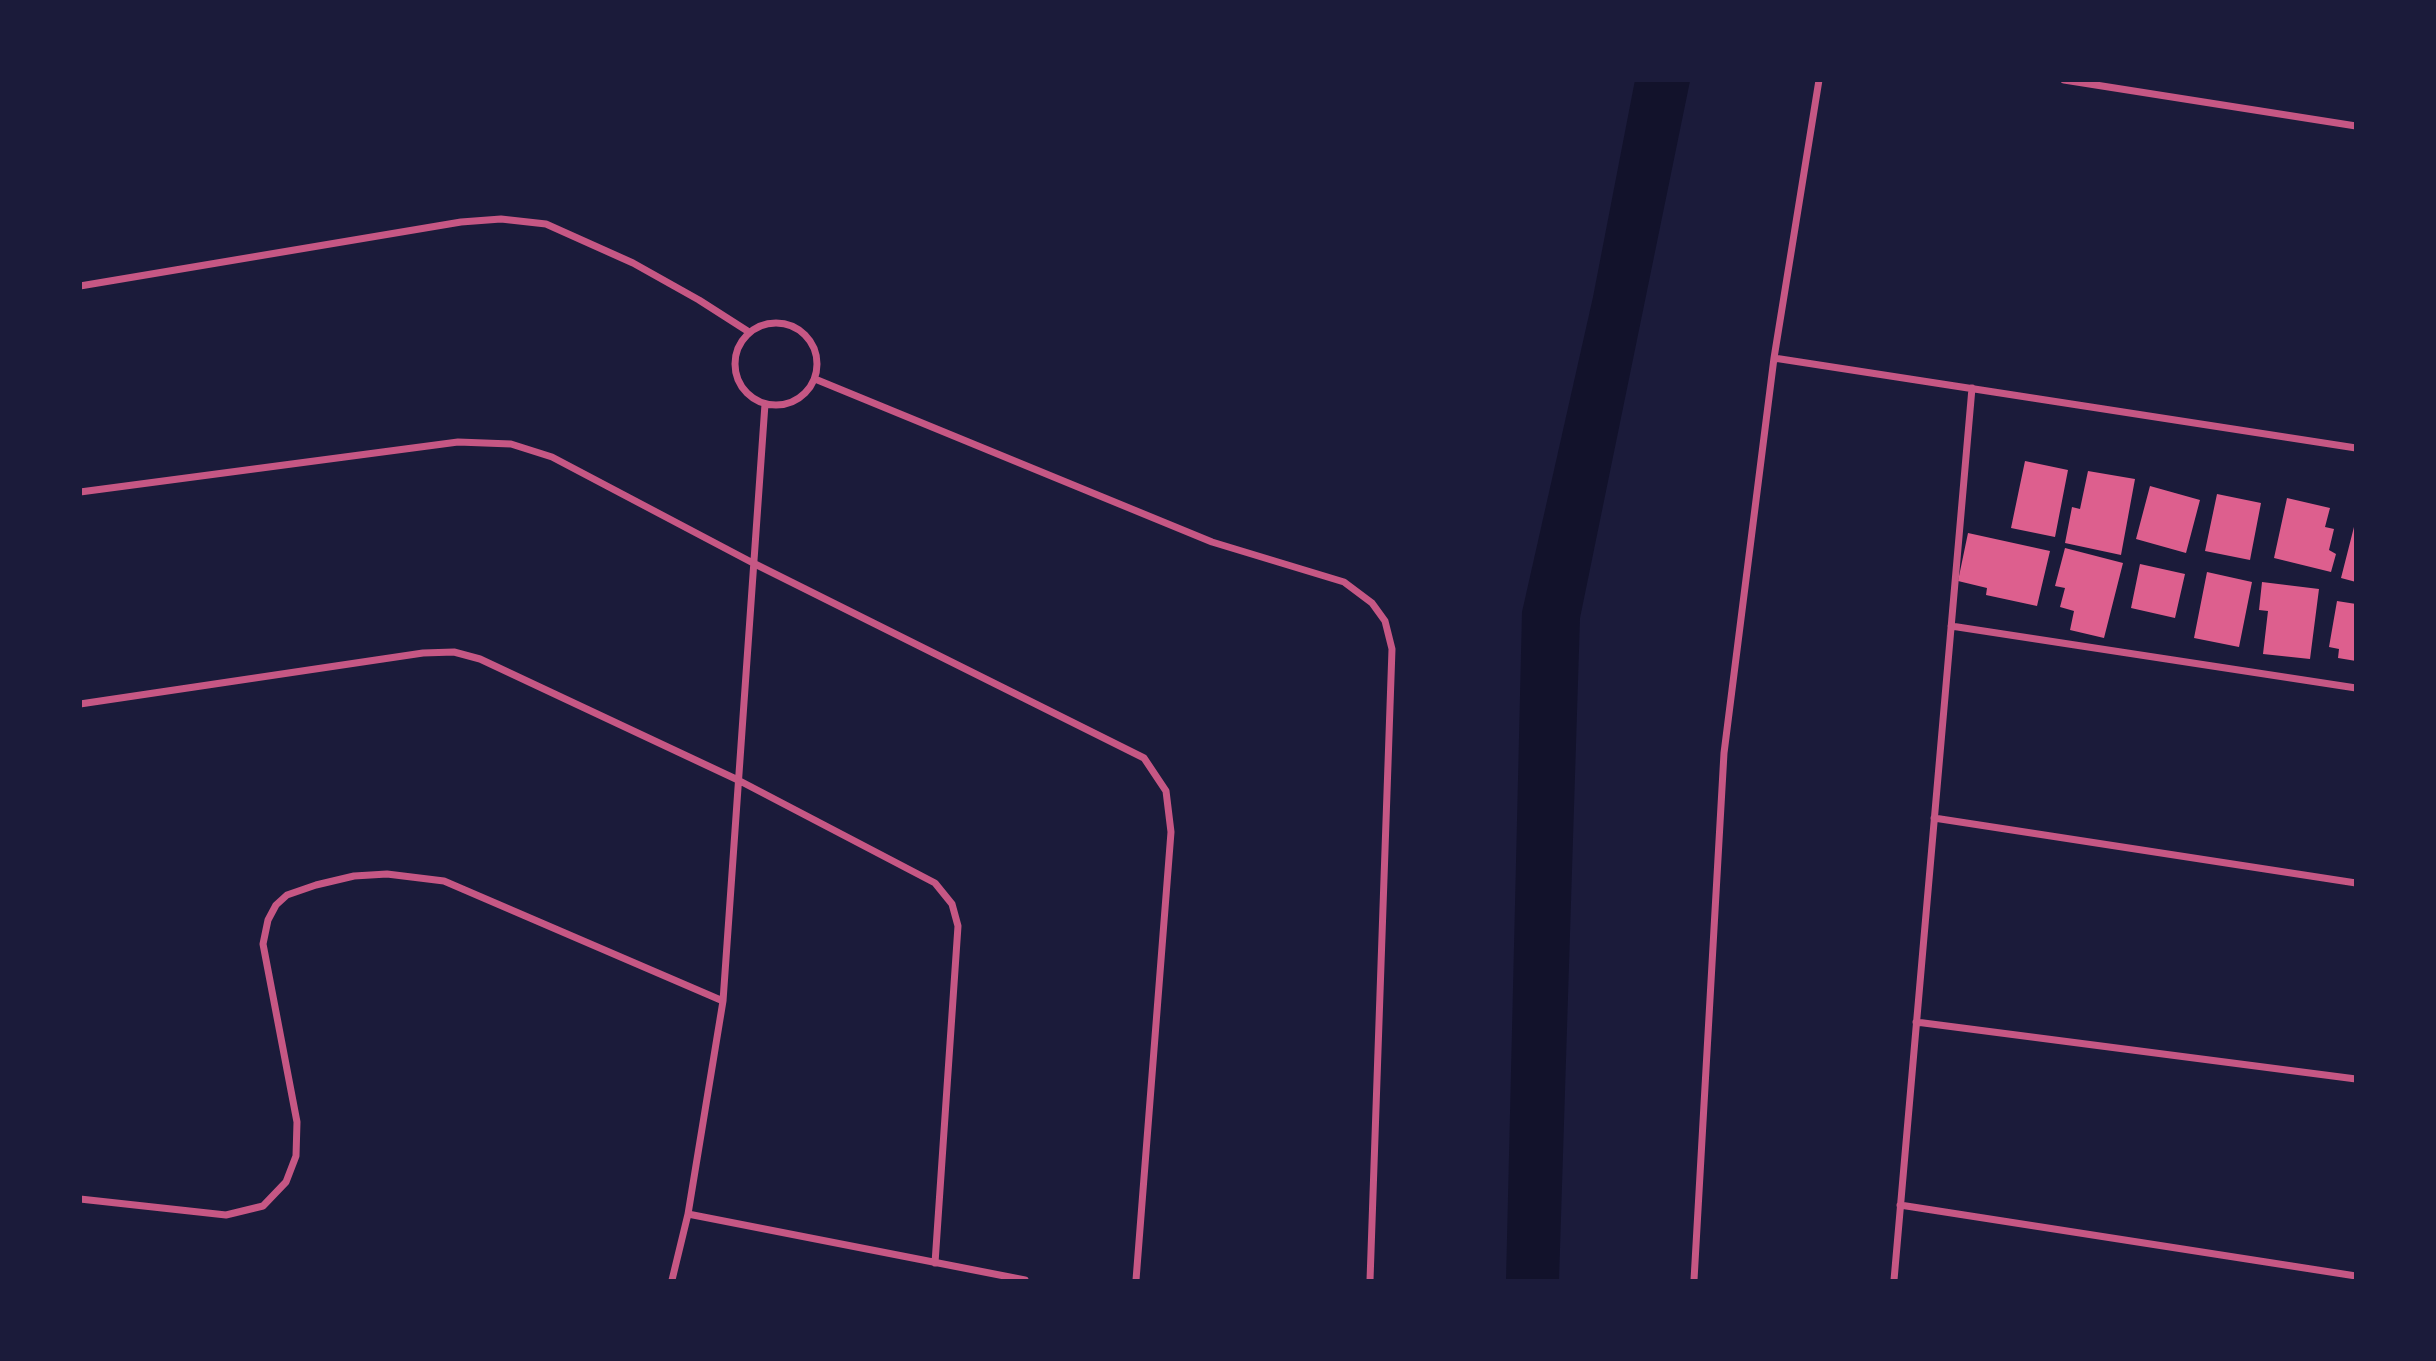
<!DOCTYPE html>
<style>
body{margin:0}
#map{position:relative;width:2436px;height:1361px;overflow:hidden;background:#1b1b3a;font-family:"Varela Round",sans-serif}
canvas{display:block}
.frame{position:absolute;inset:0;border:82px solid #1b1b3a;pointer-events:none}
</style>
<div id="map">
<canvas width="2436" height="1361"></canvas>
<div class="frame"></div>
</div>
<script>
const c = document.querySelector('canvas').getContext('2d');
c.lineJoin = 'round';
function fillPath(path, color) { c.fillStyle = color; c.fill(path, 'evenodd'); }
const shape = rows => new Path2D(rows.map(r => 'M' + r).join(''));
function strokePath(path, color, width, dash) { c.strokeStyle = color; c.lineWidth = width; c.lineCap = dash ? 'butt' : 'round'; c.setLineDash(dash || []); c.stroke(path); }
fillPath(shape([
 [1635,80,1690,81,1580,618,1559,1280,1506,1280,1522,612,1593,297]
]), '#12122b');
fillPath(shape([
 [2025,461,2068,470,2055,537,2011,528],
 [2088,471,2135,479,2121,555,2065,543,2072,507,2080,509],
 [2150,486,2200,500,2186,553,2136,539],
 [2217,494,2261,503,2250,560,2205,551],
 [2287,498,2330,508,2325,527,2334,529,2329,550,2336,554,2331,572,2274,558],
 [2355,523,2356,523,2356,582,2341,578],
 [1968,533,2050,551,2037,606,1986,595,1987,588,1958,581],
 [2065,548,2123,563,2104,638,2070,630,2074,611,2060,607,2065,588,2055,586],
 [2140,564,2185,574,2175,618,2131,608],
 [2207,572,2252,582,2239,647,2194,638],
 [2262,582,2319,589,2310,659,2263,654,2268,611,2259,610],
 [2337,601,2356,604,2356,661,2338,658,2339,649,2329,647]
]), '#dd5f8e');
strokePath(shape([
 [2064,80,2356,126],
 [80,286,461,222,501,219,546,224,633,263,699,300,749,332],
 '735 364a41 41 0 1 1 82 0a41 41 0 1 1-82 0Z',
 [1774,358,2356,448],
 [815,379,1212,542,1344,582,1372,603,1385,621,1392,649,1370,1280],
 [80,492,458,442,511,444,552,457,753,563,1144,758,1166,791,1171,832,1136,1280],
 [1951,626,2356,688],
 [80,704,423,653,454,652,480,659,738,780,935,883,952,904,958,926,935,1263],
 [1934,818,2356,883],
 [1916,1022,2356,1079],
 [80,1199,226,1215,263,1206,286,1182,296,1156,297,1122,263,944,268,920,276,905,287,895,316,885,354,876,387,874,444,881,723,1001],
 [1900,1205,2356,1276],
 [688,1214,1025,1280],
 [672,1280,688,1214,723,1001,765,404],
 [1694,1280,1724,753,1774,358,1819,80],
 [1894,1280,1972,388]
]), '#c65784', 7);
</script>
